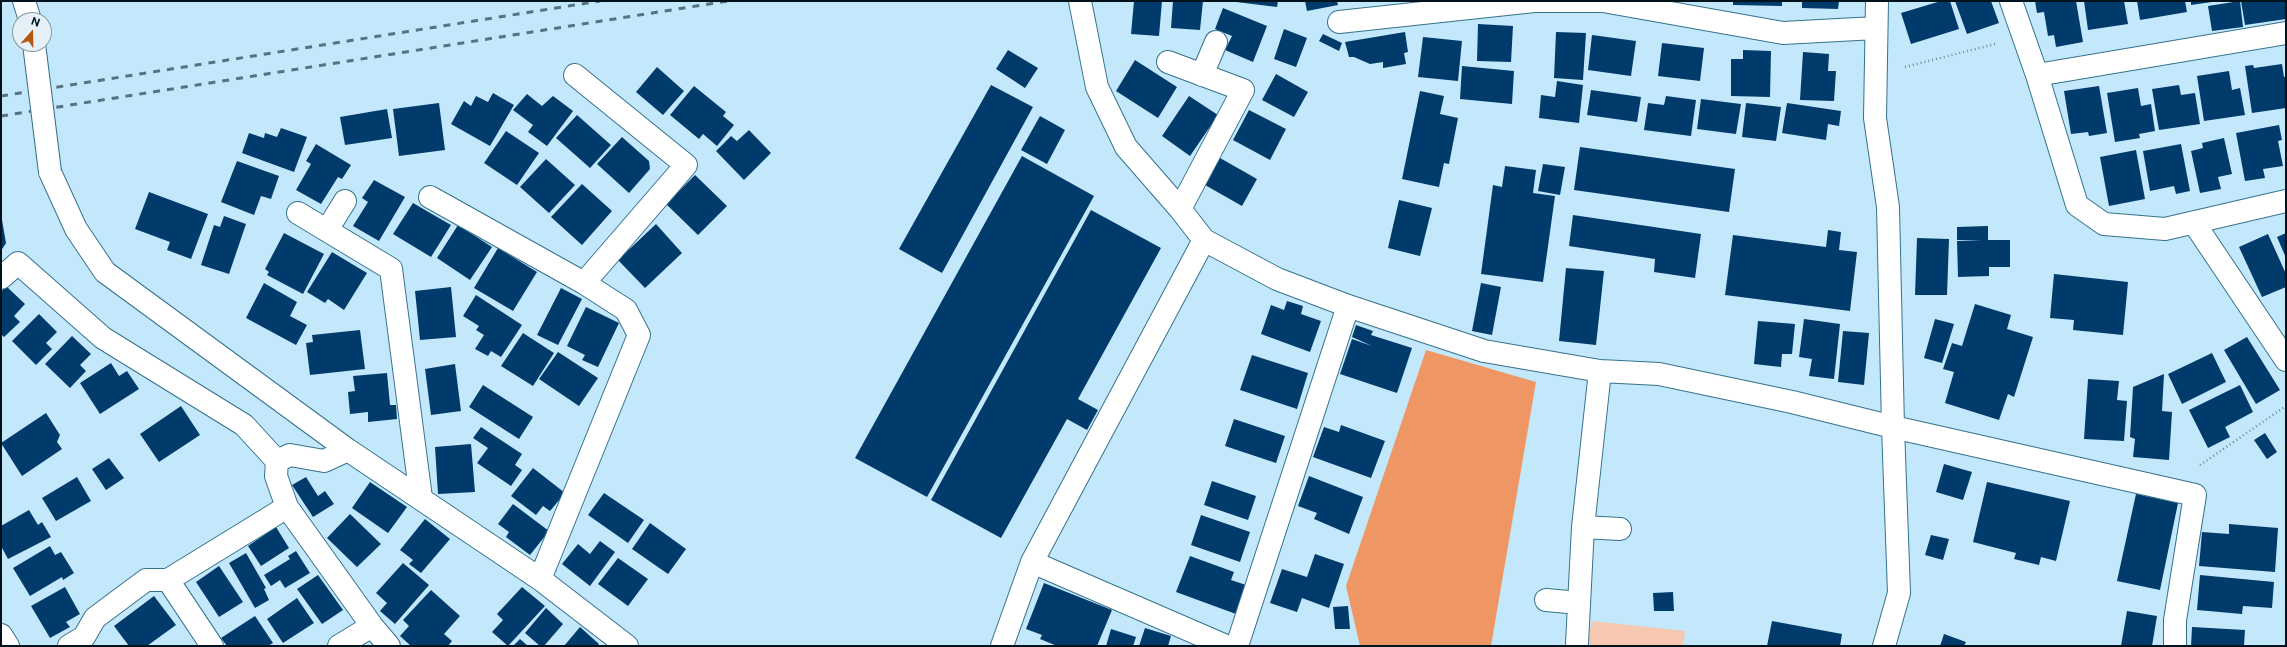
<!DOCTYPE html>
<style>
body{margin:0}
#map{position:relative;width:2287px;height:647px;overflow:hidden;background:#c4e8fb;font-family:"Public Sans",sans-serif}
canvas{display:block}
.frame{position:absolute;inset:0;border:2px solid #00131d;pointer-events:none}
.north{position:absolute;left:12px;top:12px;width:40px;height:40px;box-sizing:border-box;background:#e5f1f7;border:1px solid #8998a0;border-radius:50%;rotate:20deg;font-size:11px;font-weight:700;line-height:16px;text-align:center;color:#00131d}
.north::after{content:'';display:block;margin:auto;width:14px;height:18px;background:#b6570c;clip-path:polygon(50% 0,100% 100%,50% 72%,0 100%)}
</style>
<div id="map">
<canvas width="2287" height="647"></canvas>
<div class="frame"></div>
<div class="north">N</div>
</div>
<script>
const c = document.querySelector('canvas').getContext('2d');
c.lineJoin = 'round';
function fillPath(path, color) { c.fillStyle = color; c.fill(path, 'evenodd'); }
const shape = rows => new Path2D(rows.map(r => 'M' + r).join(''));
function strokePath(path, color, width, dash) { c.strokeStyle = color; c.lineWidth = width; c.lineCap = dash ? 'butt' : 'round'; c.setLineDash(dash || []); c.stroke(path); }
fillPath(shape([
 [1592,621,1685,631,1683,646,1587,646]
]), '#f5c8af');
fillPath(shape([
 [1426,350,1536,382,1491,646,1360,646,1346,586]
]), '#ee9764');
fillPath(shape([
 [1134,1,1162,1,1159,36,1131,34],
 [1173,1,1203,1,1200,30,1171,28],
 [1228,1,1278,1,1277,7],
 [1305,1,1337,1,1338,5,1307,11],
 [1733,1,1782,1,1782,6,1733,5],
 [1802,1,1839,1,1838,9,1802,8],
 [1941,1,1950,1,1959,29,1911,44,1901,13],
 [1955,1,1991,1,1999,23,1967,34],
 [2035,1,2076,1,2083,42,2056,47,2054,35,2048,36,2044,12,2037,13],
 [2084,1,2124,1,2128,24,2088,30],
 [2137,1,2185,1,2187,12,2140,20],
 [2191,1,2212,1,2212,2,2191,5],
 [2240,1,2243,27,2212,31,2208,6],
 [2241,1,2286,1,2286,19,2245,25],
 [1223,8,1267,26,1253,62,1225,50,1232,36,1215,29],
 [1478,24,1513,26,1511,62,1477,61],
 [1284,29,1307,38,1296,67,1274,59],
 [1405,32,1408,52,1404,53,1406,64,1383,68,1383,62,1370,64,1354,57,1349,57,1345,42],
 [1556,32,1586,33,1583,80,1554,78],
 [1323,34,1342,43,1339,51,1319,41],
 [1592,35,1636,41,1631,76,1588,70],
 [1423,37,1462,41,1458,81,1418,77],
 [1662,43,1704,48,1700,81,1658,76],
 [1008,50,1038,68,1025,88,996,69],
 [1743,50,1771,51,1770,97,1731,96,1731,59,1743,59],
 [1803,52,1829,54,1828,71,1836,71,1834,101,1800,100],
 [1135,60,1177,87,1158,118,1116,91],
 [2282,64,2284,77,2286,77,2286,108,2252,113,2245,66,2253,65,2254,68],
 [1462,66,1514,71,1512,104,1460,99],
 [657,67,684,91,663,115,636,92],
 [2229,71,2232,90,2240,88,2245,115,2204,121,2197,76],
 [1276,74,1308,92,1294,117,1262,100],
 [1557,81,1583,85,1579,123,1539,118,1541,95,1555,97],
 [991,85,1033,107,942,273,899,249],
 [2179,85,2181,95,2195,93,2200,124,2159,130,2152,89],
 [694,86,726,112,723,116,734,125,717,146,703,134,699,139,670,115],
 [2099,86,2107,133,2089,136,2088,132,2071,134,2064,91],
 [2138,88,2141,106,2151,104,2155,131,2139,134,2140,138,2115,142,2107,93],
 [1591,90,1641,97,1637,122,1587,115],
 [1420,91,1444,96,1440,114,1458,118,1449,164,1444,163,1439,187,1402,179],
 [493,93,514,105,490,146,451,124,464,101,471,106,476,96,488,102],
 [527,94,542,106,553,96,573,111,547,146,528,132,533,125,513,110],
 [1189,96,1218,115,1190,156,1162,136],
 [1666,96,1696,100,1691,136,1644,130,1648,103,1664,105],
 [1701,99,1741,104,1736,134,1697,129],
 [439,103,445,150,399,156,393,109],
 [1746,103,1781,107,1776,141,1742,137],
 [1787,103,1841,111,1839,126,1828,124,1826,140,1782,133],
 [387,109,392,138,345,145,340,117],
 [1249,110,1286,129,1270,160,1233,140],
 [577,115,611,145,590,168,556,138],
 [1040,116,1065,130,1047,164,1021,150],
 [2279,125,2282,140,2278,141,2283,166,2263,169,2265,178,2245,181,2236,133],
 [281,128,307,137,294,172,242,153,249,133,264,138,265,133,277,137],
 [749,130,771,153,744,180,716,151,731,136,737,141],
 [506,131,539,153,517,185,484,163],
 [622,137,649,161,650,169,629,193,597,164],
 [2224,138,2232,174,2218,177,2221,189,2200,193,2191,151,2203,148,2202,143],
 [316,144,351,165,342,179,338,177,321,204,296,190,311,164,306,161],
 [2181,144,2190,191,2176,194,2174,186,2150,191,2143,151],
 [1580,147,1735,169,1729,212,1574,190],
 [2136,150,2145,199,2109,206,2100,157],
 [1022,156,1094,196,927,497,855,458],
 [1220,158,1257,179,1242,206,1205,185],
 [546,159,575,185,549,213,520,187],
 [237,161,279,176,271,199,261,196,254,215,221,202],
 [1543,164,1565,167,1560,195,1538,191],
 [1505,166,1536,170,1533,193,1555,196,1543,282,1481,274,1493,185,1502,187],
 [695,175,727,206,698,235,666,204],
 [374,180,405,197,379,241,353,226,368,202,362,198],
 [582,184,612,211,582,245,551,217],
 [149,192,208,214,191,259,167,250,170,242,135,229],
 [1399,200,1432,208,1420,256,1388,248],
 [413,203,451,225,431,257,393,234],
 [1091,210,1161,248,1078,399,1098,410,1087,430,1067,419,1001,538,931,500],
 [1573,215,1701,234,1695,278,1654,272,1655,259,1569,246],
 [224,216,246,224,229,274,201,265,214,225,220,227],
 [2,220,6,243,1,251,1,221],
 [656,224,682,253,645,288,618,260],
 [458,225,492,247,470,280,437,258],
 [1988,226,1988,240,2010,240,2010,267,1989,267,1989,276,1958,277,1957,241,1982,240,1957,240,1957,227],
 [1828,230,1841,232,1839,250,1857,252,1850,311,1725,295,1733,235,1826,247],
 [284,233,324,254,303,294,267,275,269,272,265,269],
 [2286,233,2286,258,2277,237],
 [2268,234,2286,274,2286,287,2262,297,2239,247],
 [1917,238,1949,239,1947,295,1915,295],
 [498,248,537,272,513,311,474,288],
 [332,252,367,273,344,310,328,299,325,303,307,292],
 [1566,268,1604,271,1596,345,1559,341],
 [2054,274,2128,282,2123,335,2073,330,2074,320,2050,318],
 [264,283,297,302,290,316,307,325,296,345,246,318],
 [1481,283,1501,287,1492,335,1472,331],
 [6,286,25,304,14,316,20,322,4,337,1,334,1,292],
 [451,287,456,337,420,340,415,291],
 [561,288,582,299,558,345,537,335],
 [476,295,522,325,501,357,491,351,488,356,475,349,484,335,476,330,479,326,463,316],
 [1287,301,1303,306,1301,314,1321,321,1310,352,1261,334,1271,305,1284,310],
 [1975,304,2011,315,2007,329,2033,337,2014,397,2008,394,1999,420,1945,403,1954,372,1943,369,1952,343,1962,346],
 [586,307,619,323,598,367,582,360,585,355,567,346],
 [39,314,57,332,46,343,52,349,36,365,12,341],
 [1804,319,1840,324,1834,379,1809,376,1812,359,1799,357],
 [1935,319,1954,324,1942,363,1924,358],
 [1758,321,1795,324,1792,354,1782,354,1781,367,1754,364],
 [1356,325,1373,331,1371,335,1412,348,1397,393,1340,374,1352,339,1372,346,1352,337],
 [360,330,365,369,310,375,306,343,313,342,312,335],
 [1843,331,1869,333,1864,385,1838,382],
 [523,333,554,353,533,386,501,366],
 [72,336,91,354,80,365,86,371,70,388,45,364],
 [2247,337,2280,390,2256,404,2224,350],
 [558,352,598,378,579,406,539,379],
 [2212,353,2226,382,2182,404,2168,374],
 [1252,355,1308,373,1297,409,1240,390],
 [111,363,119,376,127,371,139,389,100,414,80,383],
 [455,364,461,411,431,415,425,369],
 [387,373,390,405,396,405,397,419,368,422,368,412,350,414,348,392,355,391,353,376],
 [2164,374,2162,411,2172,412,2169,460,2133,457,2135,439,2130,437,2133,387],
 [2088,379,2119,381,2117,400,2127,401,2124,441,2084,439],
 [483,385,533,417,519,439,469,407],
 [2240,385,2253,412,2225,427,2230,437,2208,448,2189,410],
 [181,406,200,435,159,462,140,434],
 [46,413,60,435,57,442,62,449,22,476,1,443],
 [1234,419,1285,436,1276,463,1225,446],
 [1341,425,1385,441,1371,478,1313,457,1324,427,1339,432],
 [481,427,522,454,515,465,522,470,511,486,477,463,488,448,473,438],
 [2265,433,2277,452,2267,459,2254,440],
 [471,444,475,492,438,494,435,447],
 [109,458,124,478,106,490,92,469],
 [1944,464,1972,472,1963,500,1936,492],
 [533,468,565,493,550,511,543,506,536,515,511,496],
 [1309,476,1363,497,1349,534,1314,519,1317,513,1298,506],
 [77,477,91,501,56,521,42,498],
 [306,477,318,496,325,491,334,504,313,517,292,485],
 [1212,481,1256,496,1248,520,1204,505],
 [370,482,407,507,388,533,352,508],
 [1987,482,2070,501,2056,561,2041,557,2039,565,2014,559,2016,553,1973,542],
 [604,493,644,520,628,543,588,515],
 [2136,494,2178,503,2160,590,2117,581],
 [513,504,549,531,530,555,506,537,509,532,498,524],
 [29,510,38,525,42,522,51,537,8,559,1,546,1,526],
 [350,514,381,544,357,567,327,538],
 [1201,515,1250,532,1240,562,1191,545],
 [425,519,450,539,421,573,409,564,413,560,400,550],
 [650,523,686,549,668,574,632,549],
 [2229,524,2278,528,2275,572,2199,566,2202,532,2229,534],
 [276,527,289,548,261,566,248,546],
 [1931,535,1949,539,1943,560,1925,555],
 [600,541,615,552,590,586,562,564,578,544,590,554],
 [50,546,55,555,61,552,74,573,63,580,62,577,30,596,13,568],
 [296,551,310,573,285,588,280,580,271,586,264,575,290,559,288,556],
 [246,553,266,588,264,589,269,600,255,608,229,563],
 [1315,554,1344,564,1329,608,1302,598,1297,612,1270,603,1282,569,1307,577],
 [1190,556,1234,572,1231,580,1246,585,1236,614,1176,592],
 [618,558,648,579,628,606,598,584],
 [403,563,429,585,395,624,380,611,387,603,376,593],
 [219,566,243,602,219,617,196,582],
 [318,575,343,610,322,624,297,589],
 [2200,575,2274,582,2272,608,2243,606,2242,614,2197,610],
 [1044,583,1112,610,1097,646,1057,646,1040,639,1042,635,1026,629],
 [65,587,80,614,66,622,70,627,50,638,31,606],
 [522,587,545,606,508,646,492,632,503,620,497,614],
 [431,590,460,616,444,634,452,641,448,646,411,646,400,636,409,626,403,620],
 [1673,592,1674,611,1654,611,1653,593],
 [154,596,176,625,147,646,129,646,114,626],
 [297,598,314,623,283,643,267,619],
 [1348,606,1350,629,1335,629,1333,607],
 [546,608,563,624,544,646,540,646,525,633],
 [2127,611,2157,616,2152,646,2121,646],
 [255,616,273,643,268,646,227,646,221,638],
 [1772,621,1842,634,1840,646,1767,646],
 [580,627,599,644,597,646,564,646],
 [2192,627,2245,630,2244,646,2191,646],
 [1145,628,1171,636,1168,646,1139,646],
 [1111,629,1136,637,1133,646,1106,646],
 [1944,634,1966,642,1964,646,1940,646],
 [520,639,528,646,513,646]
]), '#003b6b');
const minor = shape([
 [24,1,30,20],
 [1080,1,1097,87,1126,147,1180,209,1204,240,1277,279,1348,306,1484,351,1600,371,1659,374,1792,402,1893,427,2195,495,2175,620,2175,646],
 [1877,1,1875,118,1888,207,1893,427,1899,593,1884,646],
 [2011,1,2037,75,2077,205,2104,224,2165,229,2286,201],
 [1339,22,1534,1,1603,1,1783,33,1876,28],
 [1168,62,1243,90,1180,209],
 [575,75,686,165,584,283],
 [1202,75,1216,42],
 [2037,75,2286,33],
 [50,172,76,229,105,272,348,450,540,579,627,646],
 [430,197,584,283,626,310,639,335,540,579],
 [298,213,391,269,421,498],
 [2194,223,2286,360],
 [327,230,345,201],
 [1,278,18,263,103,338,244,425,277,461],
 [348,450,324,461,290,455,277,461,276,476,287,507,372,626,389,646],
 [1583,527,1620,529],
 [1032,562,1226,646],
 [1546,600,1579,603],
 [1,635,8,646],
 [1577,643,1583,527,1600,371],
 [69,646,84,637,95,618,146,580,168,580],
 [212,646,168,580,287,507],
 [339,646,372,626],
 [1002,646,1032,562,1204,240],
 [1237,646,1348,306]
]);
strokePath(minor, '#35728d', 24);
strokePath(shape([
 [1905,67,1995,44],
 [2200,465,2286,406]
]), '#6e8b9a', 2.5, [1, 3]);
strokePath(minor, '#fff', 22);
strokePath(shape([
 [1,96,600,1],
 [1,116,728,1]
]), '#577280', 3, [7, 7]);
const minorBridge = shape([
 [34,44,50,172]
]);
strokePath(minorBridge, '#35728d', 24, []);
strokePath(minorBridge, '#fff', 22);
</script>
